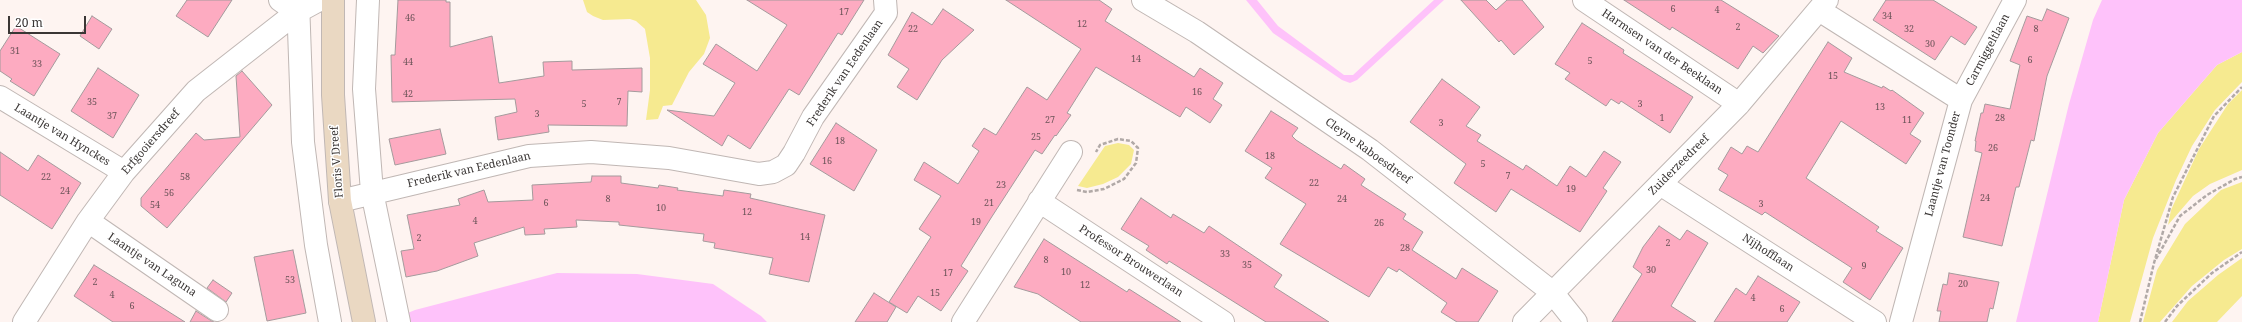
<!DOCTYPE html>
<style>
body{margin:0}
#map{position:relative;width:2242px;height:322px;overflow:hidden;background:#fef4f1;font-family:"Noto Serif",serif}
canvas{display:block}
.scale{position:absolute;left:8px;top:16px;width:78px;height:18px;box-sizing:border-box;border:2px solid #3a3635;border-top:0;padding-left:5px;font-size:12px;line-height:14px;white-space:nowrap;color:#3a3635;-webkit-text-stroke:3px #fff;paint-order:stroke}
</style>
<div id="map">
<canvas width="2242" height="322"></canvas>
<div class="scale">20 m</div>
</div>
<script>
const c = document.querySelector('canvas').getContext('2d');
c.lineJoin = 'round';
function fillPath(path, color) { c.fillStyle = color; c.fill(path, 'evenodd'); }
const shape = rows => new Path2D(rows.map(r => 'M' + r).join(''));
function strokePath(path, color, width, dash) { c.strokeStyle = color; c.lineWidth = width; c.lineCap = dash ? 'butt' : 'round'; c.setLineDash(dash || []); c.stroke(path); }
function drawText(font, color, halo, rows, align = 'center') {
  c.font = font + ' "Noto Serif",serif'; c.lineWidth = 3; c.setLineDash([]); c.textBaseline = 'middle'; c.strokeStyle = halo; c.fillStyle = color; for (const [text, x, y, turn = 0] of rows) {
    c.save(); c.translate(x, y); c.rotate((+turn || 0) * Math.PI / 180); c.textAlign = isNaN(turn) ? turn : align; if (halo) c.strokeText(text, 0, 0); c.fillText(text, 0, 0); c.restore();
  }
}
fillPath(shape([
 [583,0,696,0,706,15,710,38,704,54,689,72,672,105,663,106,658,119,646,120,650,90,650,58,645,29,636,21,630,19,603,20,593,16,587,12],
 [2242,52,2242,82,2215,110,2192,146,2176,180,2153,238,2130,322,2098,322,2124,200,2158,133,2217,65],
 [2242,90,2242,170,2210,184,2193,196,2168,225,2171,210,2199,149,2228,104],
 [1118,143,1129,145,1134,150,1131,164,1118,177,1103,184,1087,188,1078,186,1105,146],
 [2242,182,2242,249,2224,260,2192,286,2160,322,2143,322,2157,270,2185,224,2221,190],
 [2242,258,2242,296,2217,322,2172,322,2188,301,2218,275]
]), '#f6ea90');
fillPath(shape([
 [1246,0,1257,0,1278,26,1344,75,1353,75,1434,0,1444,0,1357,80,1350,83,1342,80,1273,33],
 [2102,0,2242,0,2242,52,2217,65,2158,133,2124,200,2098,322,2016,322,2069,104,2093,20],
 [557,273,637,274,713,284,761,316,767,322,386,322,415,310]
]), '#fec2fa');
const building = shape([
 [187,0,232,0,208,37,176,16,187,0],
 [398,0,446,0,446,2,450,2,450,47,492,36,499,83,544,76,543,62,572,61,572,70,642,68,642,92,628,91,627,126,548,125,549,132,498,140,495,117,517,112,515,99,392,102,391,55,395,55,398,0],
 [747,0,864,0,842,35,838,33,799,95,789,89,750,149,728,135,722,146,667,110,714,116,735,83,703,64,716,44,757,71,787,25,747,0],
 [1006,0,1099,0,1112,9,1105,21,1194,77,1200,68,1223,83,1213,99,1222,105,1210,123,1186,107,1180,117,1096,67,1067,113,1071,115,1056,136,1055,135,1042,154,1035,150,991,218,961,266,968,271,941,311,918,296,907,313,889,302,931,237,919,229,941,196,914,180,924,162,958,184,979,151,972,146,984,128,996,135,1027,87,1047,100,1081,49,1006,0],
 [1461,0,1486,0,1496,10,1507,0,1522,0,1544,27,1514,55,1501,40,1499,42,1461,0],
 [1624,0,1721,0,1779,36,1763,53,1753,46,1738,69,1672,27,1670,30,1624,0],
 [1886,0,1933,0,1977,27,1965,45,1951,36,1935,60,1873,20,1886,0],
 [943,9,974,30,942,60,917,100,897,87,909,69,888,55,912,12,932,25,943,9],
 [2047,9,2069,18,2047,76,2034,141,2031,140,2019,187,2016,187,2002,246,1963,237,1982,153,1975,151,1976,141,1975,141,1981,113,1983,113,1985,104,2010,109,2020,65,2010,61,2027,16,2042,21,2047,9],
 [92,16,112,29,99,49,80,36,92,16],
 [1582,23,1624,50,1623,53,1693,97,1670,133,1621,101,1619,104,1611,99,1606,106,1565,79,1570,73,1555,64,1582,23],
 [16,26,60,54,34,96,10,81,12,79,0,71,0,51,16,26],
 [1828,42,1852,58,1844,72,1882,88,1883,86,1891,91,1892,90,1924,113,1910,134,1921,141,1906,164,1841,121,1806,178,1879,227,1876,231,1903,248,1870,300,1843,282,1852,268,1765,212,1762,215,1719,190,1728,175,1718,169,1731,147,1742,154,1747,146,1758,152,1828,42],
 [98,68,139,95,113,138,71,111,98,68],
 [242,71,272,105,167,228,141,206,141,198,196,133,204,140,240,137,236,76,242,71],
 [1442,79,1480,107,1466,126,1481,135,1477,141,1523,170,1526,165,1557,186,1570,166,1586,177,1604,151,1621,162,1603,188,1607,191,1580,232,1511,189,1496,212,1454,183,1466,164,1410,122,1442,79],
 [1271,111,1298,128,1292,136,1296,140,1341,169,1344,164,1365,179,1361,185,1406,214,1403,219,1423,232,1412,250,1456,279,1462,268,1498,291,1478,322,1457,322,1441,312,1447,303,1399,269,1397,272,1388,267,1369,297,1280,244,1306,204,1265,178,1272,168,1245,151,1271,111],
 [836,123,877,150,854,191,810,164,836,123],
 [440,129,446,154,395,165,389,139,440,129],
 [0,152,28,171,38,155,81,183,52,229,0,195,0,152],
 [592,176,621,176,621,183,658,188,659,185,678,188,677,190,723,196,724,190,751,194,750,198,825,215,809,282,769,274,773,258,714,248,715,243,703,241,704,234,619,225,619,222,576,220,577,227,544,229,545,234,525,235,524,227,474,243,478,256,437,271,406,277,401,251,414,249,407,215,460,205,458,199,484,190,488,202,533,200,532,185,591,182,592,176],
 [1141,198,1171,218,1173,214,1204,233,1209,226,1282,275,1274,287,1329,322,1266,322,1169,261,1167,264,1146,250,1149,246,1121,229,1141,198],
 [1659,226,1680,240,1687,230,1708,243,1671,306,1696,322,1612,322,1642,274,1633,267,1643,247,1659,226],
 [1044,239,1127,292,1129,289,1181,322,1081,322,1038,294,1014,287,1044,239],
 [293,250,306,313,267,321,254,257,293,250],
 [94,265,131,288,185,322,113,322,74,296,94,265],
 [1949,273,1999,282,1993,309,1990,308,1987,322,1939,322,1941,311,1937,311,1943,284,1947,285,1949,273],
 [1758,276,1800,302,1787,322,1714,322,1736,288,1746,295,1758,276],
 [213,280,232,293,226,302,207,288,213,280],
 [874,293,896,307,887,322,855,322,874,293],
 [196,311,210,320,214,322,190,322,196,311]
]);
fillPath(building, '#fdabc1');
strokePath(building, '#a49a9c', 1);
const street = shape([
 [280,0,297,12],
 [368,0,364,89,372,192,399,322],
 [1143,0,1197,32,1370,150,1552,292,1576,322],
 [1584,0,1739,104],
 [298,1,303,142,316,245,330,322],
 [1819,10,1961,100,1901,322],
 [0,97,124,172],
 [1961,100,2015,0],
 [1660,184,1875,322],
 [340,201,529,156,591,152,669,158,759,174,773,172,786,165,794,153,813,117,886,13,885,0],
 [1039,201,1223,322],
 [88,221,217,310],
 [24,322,88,221,124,172,196,91,297,12,319,0],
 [963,322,1071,152],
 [1524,322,1739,104,1827,0]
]);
const secondary = shape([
 [333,0,333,95,340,201,364,322]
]);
strokePath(street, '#c0b7b4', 24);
strokePath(secondary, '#c0b7b4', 24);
strokePath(shape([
 [1077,190,1087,192,1104,189,1124,179,1136,163,1138,148,1131,141,1118,139,1100,145,1096,152],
 [2156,259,2180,216,2207,195,2235,179,2242,177],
 [2140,322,2154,263,2173,197,2214,116,2242,87],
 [2165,322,2177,306,2212,273,2242,252]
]), '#b1a9a7', 2.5, [4, 2]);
strokePath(street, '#fff', 22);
strokePath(secondary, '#ead8c2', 22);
drawText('9px', '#6b5358', null, [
 ["6",1673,9],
 ["4",1717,10],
 ["17",844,12],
 ["34",1887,16],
 ["46",410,18],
 ["12",1082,24],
 ["2",1738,27],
 ["22",913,29],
 ["32",1909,29],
 ["8",2036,29],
 ["30",1930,44],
 ["31",15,51],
 ["14",1136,59],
 ["6",2030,60],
 ["5",1590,61],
 ["44",408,62],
 ["33",37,64],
 ["15",1833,76],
 ["16",1197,92],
 ["42",408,94],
 ["35",92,102],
 ["7",619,102],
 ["5",584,104],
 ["3",1640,104],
 ["13",1880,107],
 ["3",537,114],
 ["37",112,116],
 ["1",1662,118],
 ["28",2000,118],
 ["27",1050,120],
 ["11",1907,120],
 ["3",1441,123],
 ["25",1036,137],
 ["18",840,141],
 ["26",1993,148],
 ["18",1270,156],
 ["16",827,161],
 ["5",1483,164],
 ["7",1508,176],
 ["22",46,177],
 ["58",185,177],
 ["22",1314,183],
 ["23",1001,185],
 ["19",1571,189],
 ["24",65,191],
 ["56",169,193],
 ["24",1985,198],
 ["8",608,199],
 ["24",1342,199],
 ["6",546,203],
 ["21",989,203],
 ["3",1761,204],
 ["54",155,205],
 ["10",661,208],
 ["12",747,212],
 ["4",475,221],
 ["19",976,222],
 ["26",1379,223],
 ["14",805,237],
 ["2",419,238],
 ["2",1668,243],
 ["28",1405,248],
 ["33",1225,254],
 ["8",1046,260],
 ["35",1247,265],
 ["9",1864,266],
 ["30",1651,270],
 ["10",1066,272],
 ["17",948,273],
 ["53",290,280],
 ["2",95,282],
 ["20",1963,284],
 ["12",1085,285],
 ["15",935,293],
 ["4",112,295],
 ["4",1753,298],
 ["6",132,306],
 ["6",1782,309]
]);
drawText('11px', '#3a3635', '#fff', [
 ["Carmiggeltlaan",1988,50,-62],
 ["Harmsen van der Beeklaan",1662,52,34],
 ["Frederik van Eedenlaan",845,73,-56],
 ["Laantje van Hynckes",62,135,31],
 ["Erfgooiersdreef",151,142,-49],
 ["Cleyne Raboesdreef",1368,151,36],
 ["Floris V Dreef",337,162,-94],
 ["Laantje van Toonder",1943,164,-75],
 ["Zuiderzeedreef",1679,165,-45],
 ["Frederik van Eedenlaan",469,170,-13],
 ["Nijhofflaan",1768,253,33],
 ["Professor Brouwerlaan",1131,261,33],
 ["Laantje van Laguna",152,265,34]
]);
</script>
